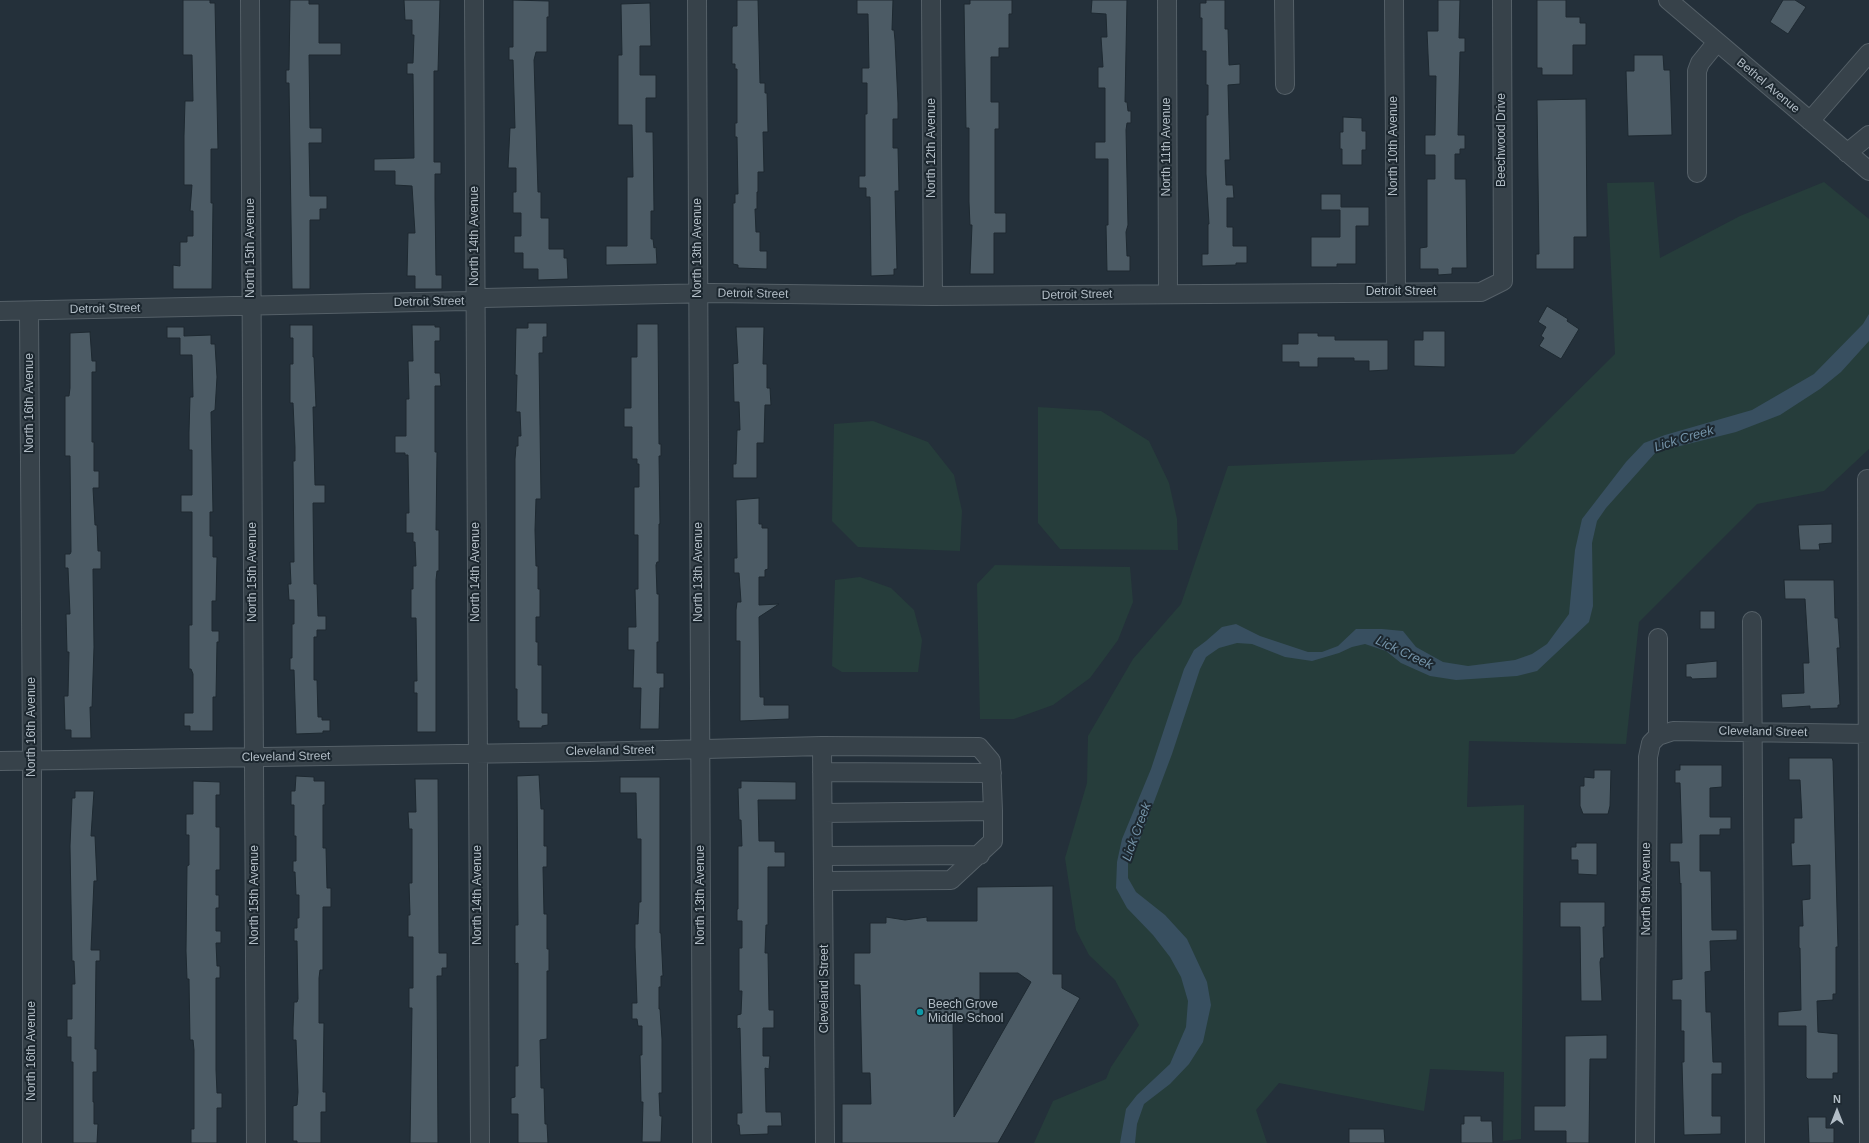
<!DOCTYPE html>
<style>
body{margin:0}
#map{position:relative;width:1869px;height:1143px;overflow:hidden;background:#24303a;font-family:Helvetica,sans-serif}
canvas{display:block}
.north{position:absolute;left:1817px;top:1091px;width:40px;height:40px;-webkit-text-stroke:3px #1c272f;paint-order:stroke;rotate:0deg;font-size:11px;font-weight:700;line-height:16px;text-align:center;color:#b2bdc6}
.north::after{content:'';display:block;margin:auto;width:14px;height:18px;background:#b2bdc6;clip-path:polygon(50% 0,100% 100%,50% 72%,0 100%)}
</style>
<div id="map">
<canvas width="1869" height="1143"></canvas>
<div class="north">N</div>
</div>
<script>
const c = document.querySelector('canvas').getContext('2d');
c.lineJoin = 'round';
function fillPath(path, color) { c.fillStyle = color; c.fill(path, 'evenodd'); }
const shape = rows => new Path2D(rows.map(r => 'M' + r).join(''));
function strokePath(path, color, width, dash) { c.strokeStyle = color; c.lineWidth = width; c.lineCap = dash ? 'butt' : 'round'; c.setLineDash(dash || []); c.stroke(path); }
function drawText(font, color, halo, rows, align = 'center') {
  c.font = font + ' Helvetica,sans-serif'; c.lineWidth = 4; c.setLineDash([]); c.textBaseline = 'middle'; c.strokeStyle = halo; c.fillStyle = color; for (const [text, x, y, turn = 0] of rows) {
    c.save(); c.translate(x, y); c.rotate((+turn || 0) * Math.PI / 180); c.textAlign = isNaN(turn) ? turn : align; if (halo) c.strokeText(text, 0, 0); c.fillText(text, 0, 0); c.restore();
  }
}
fillPath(shape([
 [1654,182,1660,258,1740,216,1824,182,1869,219,1869,449,1824,491,1757,504,1639,622,1626,744,1469,741,1467,807,1524,805,1521,1139,1503,1141,1504,1072,1430,1069,1424,1111,1279,1083,1256,1110,1267,1143,1034,1143,1053,1101,1106,1079,1111,1067,1139,1025,1115,980,1089,955,1076,930,1065,858,1087,783,1088,736,1133,659,1181,604,1228,466,1514,454,1615,354,1607,183],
 [1038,407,1101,411,1149,441,1169,483,1177,519,1178,550,1060,549,1038,523],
 [873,421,928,442,954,475,962,511,960,551,858,547,832,521,834,424],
 [995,565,1130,567,1133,602,1118,640,1090,678,1053,705,1014,719,980,719,977,584],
 [860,577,891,588,914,610,922,640,918,672,842,672,832,666,835,580]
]), '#263d3b');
fillPath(shape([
 [1869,314,1869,341,1841,372,1820,389,1780,415,1736,432,1656,452,1606,508,1597,521,1592,543,1593,606,1589,622,1537,671,1517,676,1456,680,1430,676,1401,663,1386,651,1365,644,1352,647,1339,653,1312,661,1285,657,1252,644,1237,643,1219,648,1206,657,1200,669,1172,754,1137,847,1128,862,1128,878,1136,892,1165,915,1187,939,1207,982,1211,1005,1203,1042,1189,1064,1170,1084,1144,1104,1137,1124,1135,1143,1120,1143,1126,1109,1137,1095,1170,1064,1186,1027,1188,1001,1181,977,1170,957,1153,935,1127,908,1116,888,1117,862,1122,839,1151,769,1184,669,1194,650,1206,641,1222,627,1236,624,1260,636,1308,652,1322,652,1338,646,1356,629,1382,629,1403,631,1416,647,1443,662,1468,666,1515,660,1532,654,1547,644,1569,614,1575,550,1582,519,1626,462,1644,443,1665,435,1752,410,1814,374,1863,324]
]), '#384f60');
const building = shape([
 [183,0,210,0,210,3,215,3,218,149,211,149,211,203,213,203,212,289,173,289,173,265,180,266,180,242,187,242,187,236,193,236,193,211,190,211,192,185,184,185,184,136,185,101,193,101,192,55,183,55,183,0],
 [290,0,309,0,309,4,319,4,319,43,341,43,341,55,309,55,310,128,322,128,322,143,309,143,310,196,327,196,327,209,320,209,320,220,310,220,310,289,292,289,292,287,289,83,286,83,286,70,289,70,290,0],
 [404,0,440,0,438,71,434,71,434,162,441,162,441,174,435,174,435,198,436,275,442,275,442,289,415,289,415,276,407,276,408,233,415,233,412,186,395,185,395,171,374,171,374,159,414,158,413,74,407,74,407,63,413,63,414,35,412,35,412,20,405,20,404,0],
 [513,0,549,1,549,17,547,17,547,52,536,52,534,60,538,192,541,192,541,218,549,218,549,249,564,249,564,258,567,258,568,279,538,280,538,269,523,269,523,253,514,253,514,236,521,236,521,213,513,213,513,192,516,192,516,168,508,168,510,128,515,128,513,60,509,60,509,47,513,47,513,0],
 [737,0,758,0,760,83,765,83,765,93,767,93,768,132,763,132,764,172,758,172,758,192,757,192,757,209,755,209,756,232,760,232,760,251,767,251,767,269,738,268,738,265,733,264,733,203,735,203,735,194,738,194,737,137,735,137,735,123,737,123,737,69,735,69,735,64,732,64,732,28,733,26,737,26,737,0],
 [857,0,893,0,892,30,894,30,895,40,898,103,898,119,893,119,893,148,898,148,899,191,895,191,897,269,894,269,894,275,871,276,870,197,866,197,866,188,859,188,859,176,865,176,865,114,867,114,867,83,862,83,862,68,869,68,868,14,857,14,857,0],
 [970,0,1012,0,1012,14,1009,14,1009,48,999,48,999,57,991,57,991,102,999,102,999,129,995,129,995,213,1006,213,1006,233,994,233,994,274,970,274,972,225,970,225,969,202,969,128,966,128,964,4,970,4,970,0],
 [1092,0,1127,0,1125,102,1127,102,1128,111,1131,111,1131,123,1127,123,1126,130,1128,225,1126,232,1127,256,1130,256,1130,271,1107,271,1106,225,1108,225,1108,159,1095,159,1095,142,1105,142,1105,88,1098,88,1098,67,1103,67,1101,37,1107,37,1106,14,1091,13,1092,0],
 [1206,0,1225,0,1225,29,1228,29,1229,65,1240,64,1240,84,1228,85,1230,160,1225,160,1226,185,1233,185,1234,198,1227,198,1227,227,1233,227,1233,246,1247,246,1247,263,1236,263,1236,265,1202,266,1202,254,1208,254,1208,224,1209,224,1206,174,1206,115,1208,115,1208,85,1206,85,1206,51,1202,51,1202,18,1200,18,1200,3,1206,3,1206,0],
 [1438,0,1460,0,1459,38,1465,38,1465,52,1460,52,1458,135,1465,135,1465,149,1460,149,1460,154,1455,154,1455,179,1466,179,1467,268,1452,268,1452,274,1438,275,1438,269,1420,269,1420,248,1427,247,1427,179,1435,179,1435,155,1425,155,1425,135,1435,135,1436,76,1429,76,1427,31,1438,31,1438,0],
 [1537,0,1566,0,1566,17,1580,17,1580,23,1586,23,1586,45,1573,45,1573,75,1542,75,1542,68,1537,68,1537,0],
 [1783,0,1795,0,1806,7,1788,34,1770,22,1783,0],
 [650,3,651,46,640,46,640,75,656,75,656,98,646,98,646,132,653,132,654,211,651,211,651,239,653,239,654,248,656,247,657,264,606,265,606,246,627,246,627,177,633,177,632,125,618,125,618,55,622,55,621,4,650,3],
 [1634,55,1663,55,1664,70,1670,70,1672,135,1628,136,1626,71,1634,71,1634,55],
 [1586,99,1587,237,1574,237,1574,269,1536,269,1536,254,1539,254,1537,100,1586,99],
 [1343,117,1362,118,1362,131,1366,131,1366,150,1362,150,1362,165,1342,165,1342,149,1340,149,1340,132,1343,132,1343,117],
 [1321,194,1341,194,1341,207,1369,207,1369,226,1356,226,1356,264,1337,264,1337,267,1311,267,1311,237,1340,237,1340,210,1321,210,1321,194],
 [1547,306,1568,319,1567,321,1579,329,1561,359,1539,346,1544,338,1541,336,1546,327,1538,322,1547,306],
 [528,323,547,323,547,337,543,337,543,353,539,353,541,499,536,499,535,530,536,566,538,566,538,589,540,589,540,617,536,617,536,642,538,642,538,665,542,665,542,713,548,713,548,725,542,726,542,728,519,728,519,721,517,721,517,689,515,689,515,459,516,446,518,446,518,436,521,436,520,412,516,412,517,375,515,375,516,328,528,328,528,323],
 [637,324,658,324,659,444,661,444,661,456,659,456,660,524,659,524,659,562,657,562,656,565,657,594,659,594,659,642,657,642,657,673,664,673,664,688,660,688,659,729,640,729,641,688,633,688,634,650,628,650,628,627,636,627,635,589,638,589,638,535,634,535,634,487,639,487,639,464,637,464,637,459,632,459,632,427,624,427,624,408,631,408,631,357,637,357,637,324],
 [290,325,313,325,313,357,314,357,316,407,313,407,315,485,325,485,325,503,313,503,314,584,317,584,318,616,326,616,326,630,317,630,317,637,314,637,314,680,317,680,318,717,322,717,322,720,330,720,330,731,323,731,323,733,296,734,294,670,290,670,290,658,292,658,292,624,294,624,294,600,289,600,288,584,291,584,290,562,294,562,293,461,295,461,295,447,293,403,290,403,290,364,293,364,293,338,290,338,290,325],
 [412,325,435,325,435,327,440,327,440,341,435,341,435,373,440,373,441,386,435,386,435,452,437,452,436,530,439,530,439,571,437,571,436,580,436,732,417,732,417,693,414,693,414,681,417,681,416,618,411,618,411,589,413,589,413,566,416,566,415,542,413,542,413,533,406,533,406,513,409,513,408,455,405,455,405,453,395,453,395,436,406,436,406,399,409,399,408,361,413,361,412,325],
 [167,327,184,327,184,336,211,335,211,344,215,344,217,377,215,410,211,412,213,512,210,512,210,536,213,536,213,557,217,557,216,601,212,601,212,631,219,631,219,642,217,642,216,697,213,697,213,731,190,731,190,726,184,726,184,713,193,713,193,674,191,669,189,669,189,625,192,625,192,512,181,512,181,495,192,495,192,450,189,450,189,432,190,397,193,397,192,355,180,355,180,338,167,338,167,327],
 [736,327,764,327,763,364,767,364,767,388,770,388,771,405,765,405,764,443,757,443,757,478,733,478,733,464,736,464,737,430,740,430,739,402,734,402,733,364,738,363,736,327],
 [1423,331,1445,331,1445,367,1414,366,1414,340,1423,340,1423,331],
 [90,332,92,361,96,361,96,372,92,372,92,442,94,442,94,471,99,471,99,488,93,488,95,525,97,525,98,551,101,551,101,569,93,569,93,571,94,647,92,707,90,707,91,738,71,738,71,730,65,730,64,696,68,696,69,652,67,652,66,614,70,614,68,568,65,568,65,554,70,554,71,552,70,456,65,456,65,396,69,396,70,388,70,333,90,332],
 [1298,333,1318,333,1318,336,1335,336,1335,340,1388,340,1388,370,1369,371,1369,361,1354,361,1354,358,1318,358,1318,367,1299,367,1299,362,1282,362,1282,344,1298,344,1298,333],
 [759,498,759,524,762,524,762,528,768,528,768,569,765,570,765,577,759,577,759,605,779,604,759,617,760,697,764,697,764,705,789,705,789,719,740,721,740,641,736,641,736,610,737,602,741,602,739,573,734,573,734,558,737,558,736,500,759,498],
 [1832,524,1832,543,1819,544,1820,550,1800,550,1798,525,1832,524],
 [1784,580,1834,580,1835,618,1838,618,1840,648,1837,648,1840,705,1838,705,1838,708,1810,709,1810,706,1782,708,1781,694,1804,693,1803,663,1809,663,1805,599,1785,599,1784,580],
 [1700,611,1715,611,1715,629,1700,629,1700,611],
 [1717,661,1717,678,1692,679,1691,677,1686,677,1686,664,1717,661],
 [1789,758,1832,758,1833,761,1838,947,1836,947,1836,994,1833,994,1833,1000,1817,1001,1818,1032,1838,1034,1838,1073,1833,1073,1833,1079,1808,1079,1806,1077,1806,1026,1778,1026,1778,1012,1801,1010,1800,948,1799,948,1799,926,1803,926,1802,900,1810,899,1810,865,1792,866,1791,843,1794,843,1794,818,1802,818,1800,780,1789,780,1789,758],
 [1680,765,1722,765,1722,787,1710,788,1710,817,1731,817,1731,829,1720,829,1720,835,1700,835,1700,871,1711,871,1712,930,1737,930,1737,940,1710,941,1711,971,1705,972,1706,1012,1711,1012,1713,1062,1722,1062,1722,1074,1712,1074,1712,1116,1721,1116,1721,1134,1684,1135,1682,1062,1684,1062,1684,1031,1681,1031,1681,1000,1672,1000,1672,980,1682,979,1681,883,1680,884,1679,862,1670,862,1670,843,1682,843,1680,783,1675,783,1675,770,1680,770,1680,765],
 [1594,770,1611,770,1610,806,1608,814,1583,814,1580,806,1580,786,1584,786,1584,777,1594,778,1594,770],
 [539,775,541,809,544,809,544,846,547,846,547,867,543,867,544,914,547,914,547,949,549,949,549,971,547,971,547,1039,540,1040,541,1088,544,1088,545,1124,547,1124,548,1143,518,1143,518,1114,511,1114,511,1098,515,1097,515,1066,518,1066,518,963,515,964,515,925,518,925,517,776,539,775],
 [296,776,314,777,314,781,325,781,325,805,323,805,323,848,326,848,327,888,331,888,331,907,323,907,323,970,320,970,319,978,319,1023,324,1023,323,1092,326,1092,326,1112,321,1112,321,1143,297,1143,297,1141,293,1141,293,1106,297,1105,298,1092,296,1040,293,1040,293,1028,294,1002,297,1002,298,999,297,941,294,941,294,928,297,928,297,918,299,918,299,895,296,895,295,872,293,872,293,861,296,861,296,836,294,836,294,805,291,805,291,791,295,791,296,776],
 [620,777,660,777,660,933,661,933,663,976,661,976,661,987,659,987,659,1009,660,1009,662,1039,662,1093,659,1093,660,1116,662,1116,661,1142,642,1142,643,1102,641,1102,640,1055,642,1055,642,1026,638,1026,637,1019,632,1019,632,1003,637,1003,635,947,635,924,638,924,639,902,641,902,641,839,637,839,636,793,620,793,620,777],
 [415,779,438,779,439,953,447,953,447,968,442,968,442,976,437,976,438,1143,410,1143,412,1008,409,1008,409,988,413,988,413,937,408,937,408,915,410,915,409,883,412,883,412,829,409,829,408,812,416,812,415,779],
 [193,781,220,782,220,795,216,795,216,827,220,827,220,870,216,870,216,895,219,895,219,908,216,908,216,931,221,931,221,943,216,943,217,966,220,966,220,978,216,978,216,1070,217,1093,222,1093,222,1108,217,1108,217,1143,191,1143,191,1129,194,1129,194,1050,193,1040,190,1040,189,979,187,979,186,951,187,866,189,865,189,835,186,835,186,814,193,814,193,781],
 [741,781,796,782,796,800,758,800,759,841,775,841,775,852,785,852,785,867,768,867,768,925,766,925,765,953,768,953,769,1010,774,1010,774,1028,763,1028,763,1056,770,1056,769,1069,765,1068,766,1112,781,1112,782,1126,768,1126,768,1134,740,1135,739,1125,737,1125,737,1113,742,1113,740,1028,737,1029,737,1015,741,1014,742,991,739,991,739,948,742,948,742,921,737,921,737,909,738,909,738,846,742,846,741,820,739,820,738,788,741,788,741,781],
 [75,791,94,791,91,836,95,836,97,881,94,881,91,950,100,950,100,961,96,961,95,1049,97,1049,97,1072,93,1072,93,1102,94,1102,94,1124,98,1124,97,1143,73,1143,73,1062,71,1062,71,1037,67,1037,67,1019,72,1019,72,984,75,984,74,961,72,961,70,846,72,798,75,798,75,791],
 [1576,843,1597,843,1597,875,1578,874,1578,860,1571,860,1571,847,1576,847,1576,843],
 [1053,886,1053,974,1062,974,1062,988,1080,998,998,1143,842,1143,842,1104,871,1104,870,1073,862,1073,860,985,854,985,854,953,870,953,870,923,886,923,886,917,905,920,927,917,927,921,977,921,977,887,1053,886],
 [980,973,1018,973,1031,982,954,1117,953,1020,980,1020,980,973],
 [1560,902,1605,902,1605,927,1603,927,1604,958,1601,958,1600,962,1602,1001,1581,1001,1580,927,1560,927,1560,902],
 [1607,1035,1607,1059,1590,1059,1589,1143,1566,1143,1566,1131,1534,1131,1534,1106,1565,1106,1565,1036,1607,1035],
 [1464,1116,1481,1116,1481,1121,1492,1121,1493,1143,1461,1143,1461,1124,1464,1124,1464,1116],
 [1808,1117,1826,1117,1826,1128,1834,1128,1834,1143,1809,1143,1808,1117],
 [1349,1129,1384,1129,1385,1143,1349,1143,1349,1129]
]);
fillPath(building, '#4c5b65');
strokePath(building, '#1e2931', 1);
const minor = shape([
 [250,0,256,1143],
 [474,0,480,1143],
 [697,0,702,1143],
 [931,0,933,296],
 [1167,0,1168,293],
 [1284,0,1285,85],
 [1394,0,1396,291],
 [1668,0,1869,171],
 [1810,121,1869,53],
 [1847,153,1869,135],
 [1697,173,1697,71,1700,63,1717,42],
 [0,311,467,301,483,298,712,293,933,296,1481,292,1503,281,1502,0],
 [29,311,32,761,32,1143],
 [1867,479,1869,1143],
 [1752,621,1755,1143],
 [1658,736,1658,638],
 [822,746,979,747,991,761,993,811,993,841,951,880,824,881],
 [0,761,589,752,822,746,825,1143],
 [822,772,992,773],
 [823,813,993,811],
 [824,856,980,855],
 [1645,1143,1648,757,1651,743,1658,736,1673,731,1869,734]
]);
strokePath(minor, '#556068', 20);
strokePath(minor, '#37424a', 18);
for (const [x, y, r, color] of [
 [920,1012,4,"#0f9aa8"]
]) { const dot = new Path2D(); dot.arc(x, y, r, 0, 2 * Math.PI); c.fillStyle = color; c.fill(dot); strokePath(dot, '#1c272f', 1.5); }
drawText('12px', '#b2bdc6', '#1c272f', [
 ["Bethel Avenue",1768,86,40],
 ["Beechwood Drive",1502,140,-90],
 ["North 10th Avenue",1394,146,-90],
 ["North 11th Avenue",1167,147,-90],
 ["North 12th Avenue",932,148,-90],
 ["North 14th Avenue",475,236,-90],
 ["North 15th Avenue",251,248,-90],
 ["North 13th Avenue",698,248,-90],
 ["Detroit Street",1401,292],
 ["Detroit Street",753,294,1],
 ["Detroit Street",1077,295,-1],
 ["Detroit Street",429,302,-1],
 ["Detroit Street",105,309,-1],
 ["North 16th Avenue",30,403,-90],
 ["North 15th Avenue",253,572,-90],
 ["North 14th Avenue",476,572,-90],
 ["North 13th Avenue",699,572,-90],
 ["North 16th Avenue",32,727,-90],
 ["Cleveland Street",1763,732,1],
 ["Cleveland Street",610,751,-1],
 ["Cleveland Street",286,757,-1],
 ["North 9th Avenue",1647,889,-90],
 ["North 15th Avenue",255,895,-90],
 ["North 14th Avenue",478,895,-90],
 ["North 13th Avenue",701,895,-90],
 ["Cleveland Street",825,989,-90],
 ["North 16th Avenue",32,1051,-90]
]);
drawText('12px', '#b2bdc6', '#1c272f', [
 ["Beech Grove",928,1005],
 ["Middle School",928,1019]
], 'left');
drawText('italic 13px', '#7493a8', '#1c272f', [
 ["Lick Creek",1684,439,-17],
 ["Lick Creek",1404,653,25],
 ["Lick Creek",1137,832,-70]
]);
</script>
